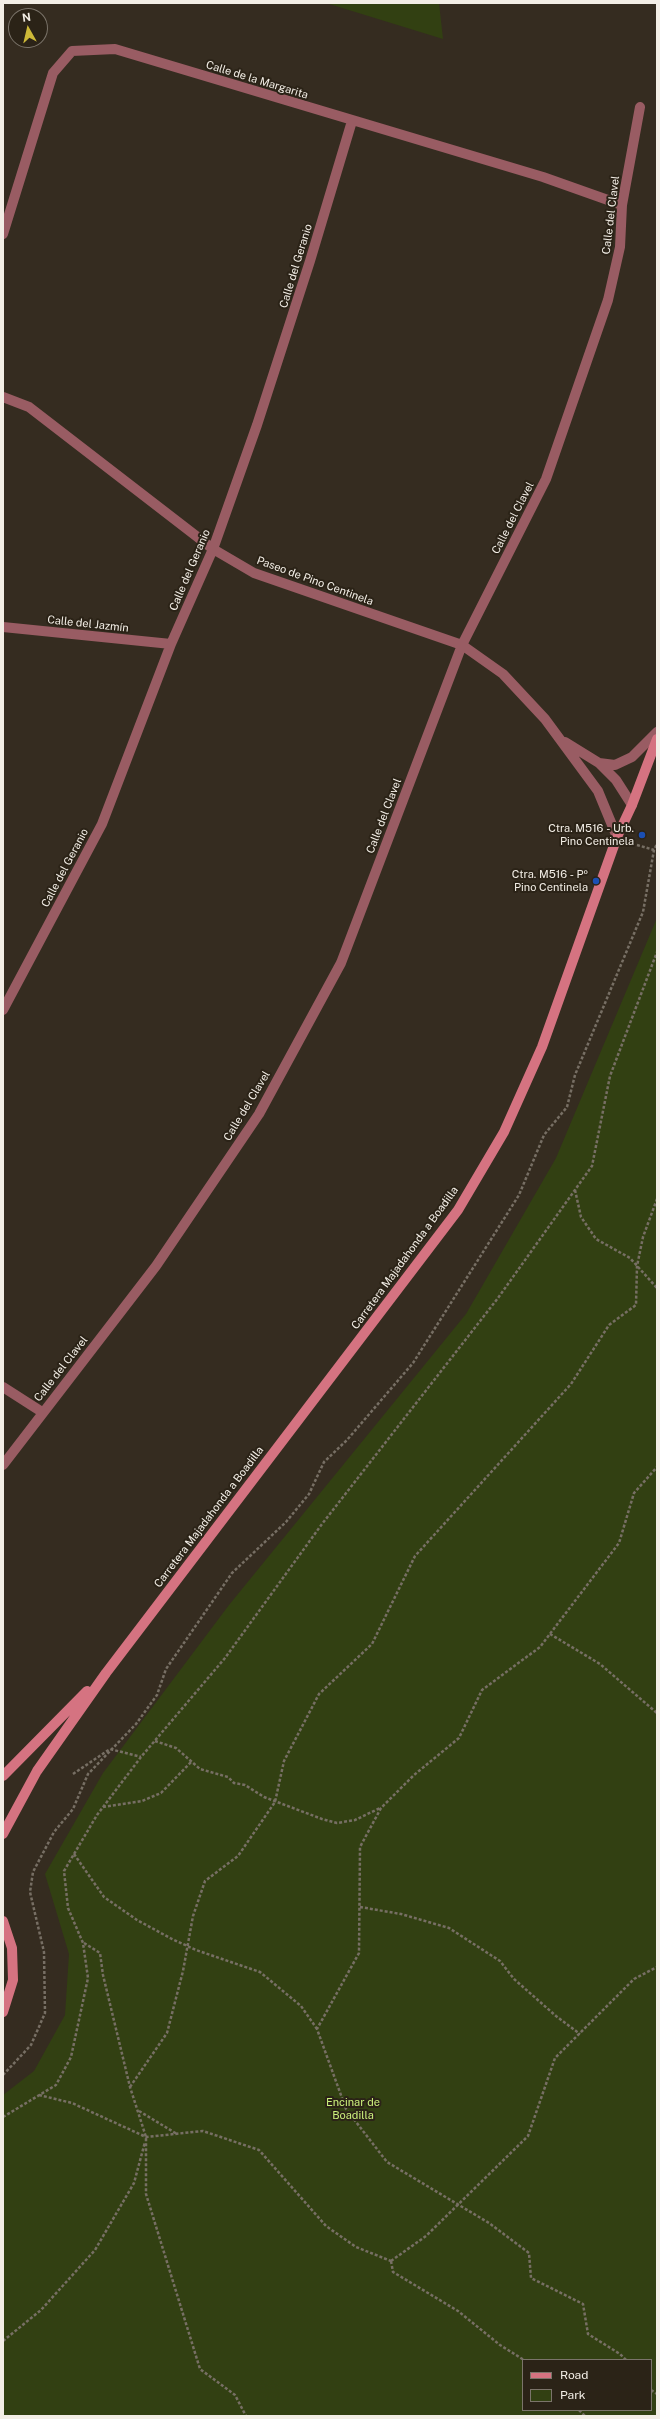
<!DOCTYPE html>
<meta charset="utf-8">
<style>
body{margin:0}
#map{position:relative;width:660px;height:2419px;overflow:hidden;background:#352c20;font-family:"Public Sans",sans-serif}
canvas{display:block}
.frame{position:absolute;inset:0;border:4px solid #f3eee6;pointer-events:none}
.legend{position:absolute;left:522px;top:2359px;width:130px;height:52px;box-sizing:border-box;background:#2b2317;border:1px solid #7b746a;margin:0;padding:5px 7px;list-style:none;font-size:12px;color:#f3eee6}
.legend li{display:flex;align-items:center;gap:8px;height:20px}
.legend b{width:20px;border:1px solid #7b746a}
.north{position:absolute;left:8px;top:8px;width:40px;height:40px;box-sizing:border-box;background:#2b2317;border:1px solid #7b746a;border-radius:50%;rotate:352deg;font-size:11px;font-weight:700;line-height:16px;text-align:center;color:#f3eee6}
.north::after{content:'';display:block;margin:auto;width:14px;height:18px;background:#cdb938;clip-path:polygon(50% 0,100% 100%,50% 72%,0 100%)}
</style>
<div id="map">
<canvas width="660" height="2419"></canvas>
<div class="frame"></div>
<ul class="legend">
<li><b style="height:5px;background:#d57381"></b>Road</li>
<li><b style="height:11px;background:#324012"></b>Park</li>
</ul>
<div class="north">N</div>
</div>
<script>
const c = document.querySelector('canvas').getContext('2d');
c.lineJoin = 'round';
function fillPath(path, color) { c.fillStyle = color; c.fill(path, 'evenodd'); }
const shape = rows => new Path2D(rows.map(r => 'M' + r).join(''));
function strokePath(path, color, width, dash) { c.strokeStyle = color; c.lineWidth = width; c.lineCap = dash ? 'butt' : 'round'; c.setLineDash(dash || []); c.stroke(path); }
function drawText(font, color, halo, rows, align = 'center') {
  c.font = font + ' "Public Sans",sans-serif'; c.lineWidth = 4; c.setLineDash([]); c.textBaseline = 'middle'; c.strokeStyle = halo; c.fillStyle = color; for (const [text, x, y, turn = 0] of rows) {
    c.save(); c.translate(x, y); c.rotate((+turn || 0) * Math.PI / 180); c.textAlign = isNaN(turn) ? turn : align; if (halo) c.strokeText(text, 0, 0); c.fillText(text, 0, 0); c.restore();
  }
}
fillPath(shape([
 [326,3,439,3,443,39],
 [657,918,657,2416,3,2416,3,2095,34,2071,65,2015,69,1954,45,1874,103,1773,229,1605,466,1314,556,1158],
 [523,2360,651,2360,651,2410,523,2410]
]), '#324012');
strokePath(shape([
 [637,845,654,850],
 [575,1190,581,1217,596,1239,630,1258,657,1288],
 [550,1634,600,1664,657,1713],
 [155,1741,176,1748,200,1769,228,1777,234,1783,245,1785,264,1797,322,1819,337,1823,355,1820,380,1808],
 [73,1774,110,1749,141,1757],
 [103,1807,142,1801,161,1793,192,1761],
 [74,1854,104,1897,137,1920,172,1939,196,1950,260,1972,301,2006,317,2029],
 [360,1907,401,1914,449,1928,500,1961,514,1979,556,2016,580,2034],
 [84,1943,100,1953,103,1975,130,2087,146,2137,146,2194,200,2369,235,2395,246,2416],
 [3,2075,31,2045,45,2013,44,1952,30,1892,33,1872,54,1832,73,1809,88,1774,136,1724,157,1695,166,1669,232,1573,286,1522,309,1494,324,1462,347,1440,413,1363,519,1195,544,1135,567,1107,575,1075,643,912,654,850,657,844],
 [130,2087,167,2033,183,1971,193,1916,205,1881,238,1856,275,1802,284,1761,319,1694,372,1644,415,1556,571,1384,609,1325,636,1305,637,1266,643,1237,657,1199],
 [39,2095,72,2103,146,2137,203,2131,259,2150,326,2226,356,2247,391,2261],
 [139,2111,177,2134],
 [3,2117,56,2085,71,2057,88,1978,83,1943,68,1908,64,1871,97,1815,141,1757,225,1658,322,1524,498,1298,592,1166,610,1076,657,952],
 [391,2261,426,2236,528,2136,555,2058,634,1979,657,1967],
 [391,2261,393,2272,458,2311,500,2345,524,2360],
 [3,2341,41,2310,95,2250,134,2183,145,2142],
 [626,2360,620,2354,588,2334,583,2304,531,2278,529,2253,489,2223,387,2162,346,2109,317,2029,359,1953,360,1847,381,1808,414,1775,459,1738,482,1690,540,1647,619,1543,634,1493,657,1467],
 [651,2390,657,2394],
 [579,2410,585,2416]
]), '#776f64', 2.5, [3, 2]);
strokePath(shape([
 [3,234,53,73,72,51,115,49,543,177,622,205],
 [3,397,29,407,213,549,254,573,462,645,503,674,545,719,598,791,617,837],
 [3,627,171,644],
 [565,742,599,763,616,780,632,805],
 [599,763,615,765,632,757,657,732],
 [3,1010,102,824,171,644,213,549,257,425,310,261,352,121],
 [3,1387,42,1412],
 [3,1465,156,1266,259,1114,341,963,462,645,546,479,608,300,620,247,622,205,640,107]
]), '#995c63', 10);
strokePath(shape([
 [3,1776,87,1691],
 [3,1834,37,1771,106,1673,458,1210,504,1132,542,1047,617,837,632,805,657,739],
 [3,1921,12,1948,13,1980,3,2012]
]), '#d57381', 10);
for (const [x, y, r, color] of [
 [642,835,4,"#1a4fb4"],
 [596,881,4,"#1a4fb4"]
]) { const dot = new Path2D(); dot.arc(x, y, r, 0, 2 * Math.PI); c.fillStyle = color; c.fill(dot); strokePath(dot, '#2b2317', 1.5); }
drawText('11px', '#f3eee6', '#2b2317', [
 ["Calle de la Margarita",257,80,17],
 ["Calle del Clavel",611,215,-83],
 ["Calle del Geranio",296,266,-73],
 ["Calle del Clavel",513,518,-63],
 ["Calle del Geranio",190,570,-67],
 ["Paseo de Pino Centinela",315,581,20],
 ["Calle del Jazmín",88,624,6],
 ["Calle del Clavel",384,816,-69],
 ["Calle del Geranio",65,868,-62],
 ["Calle del Clavel",247,1106,-59],
 ["Carretera Majadahonda a Boadilla",405,1258,-54],
 ["Calle del Clavel",61,1369,-52],
 ["Carretera Majadahonda a Boadilla",209,1517,-53]
]);
drawText('11px', '#f3eee6', '#2b2317', [
 ["Ctra. M516 - Urb.",634,829],
 ["Pino Centinela",634,842],
 ["Ctra. M516 - Pº",588,875],
 ["Pino Centinela",588,888]
], 'right');
drawText('11px', '#ccf17c', '#2b2317', [
 ["Encinar de",353,2103],
 ["Boadilla",353,2116]
]);
</script>
